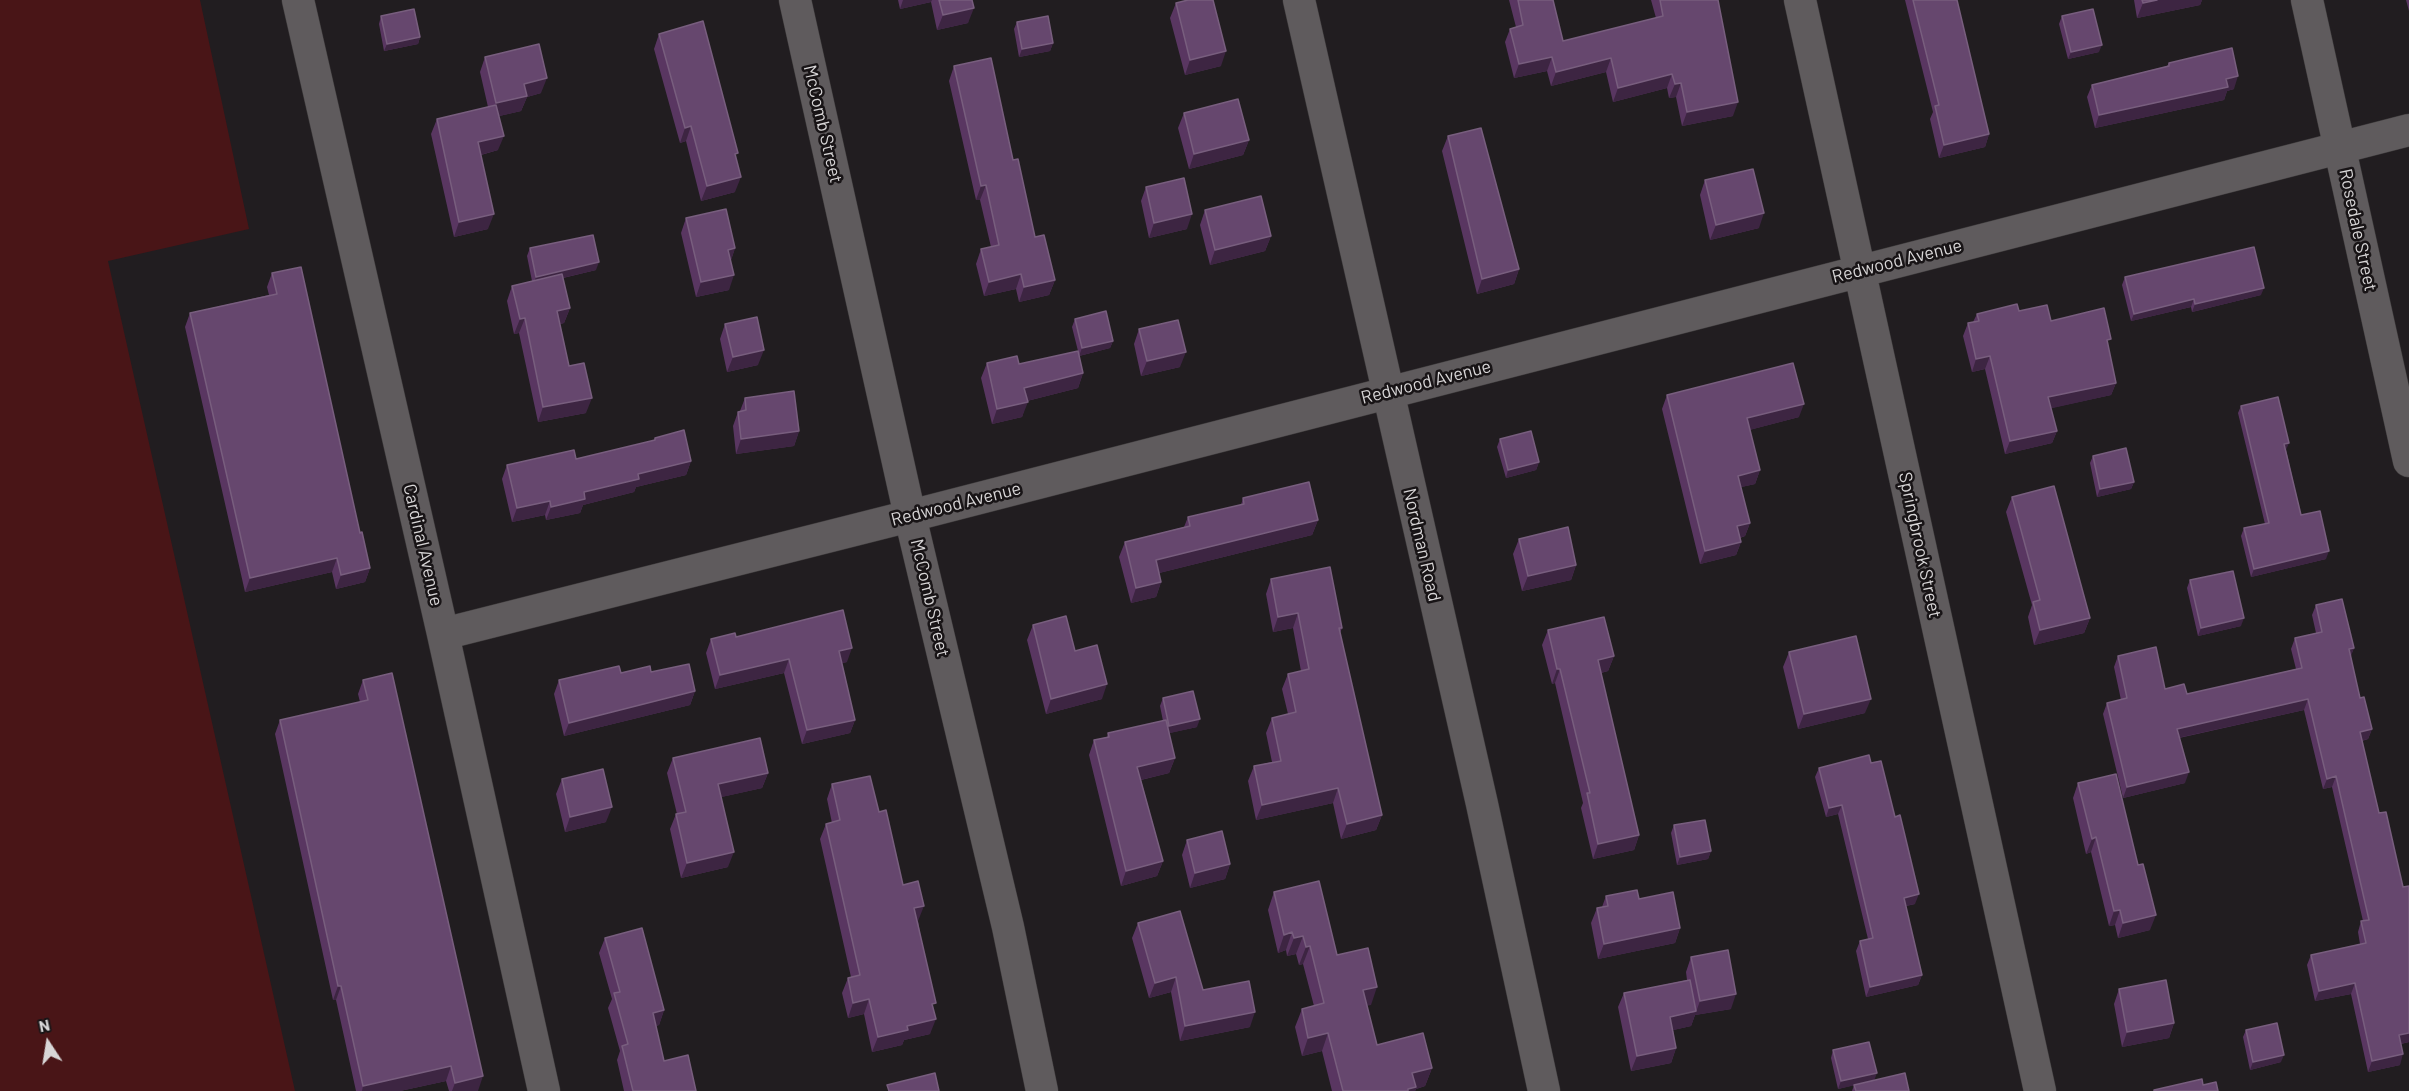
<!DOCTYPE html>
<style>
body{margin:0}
#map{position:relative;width:2409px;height:1091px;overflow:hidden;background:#211d20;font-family:Barlow,sans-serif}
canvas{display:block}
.north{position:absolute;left:18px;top:1013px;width:60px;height:60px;-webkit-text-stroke:4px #181416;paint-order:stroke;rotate:348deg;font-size:16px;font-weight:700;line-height:24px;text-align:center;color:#d8d6d7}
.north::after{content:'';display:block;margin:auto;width:21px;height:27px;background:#d8d6d7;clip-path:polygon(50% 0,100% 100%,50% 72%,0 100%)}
</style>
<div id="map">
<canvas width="2409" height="1091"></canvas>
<div class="north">N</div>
</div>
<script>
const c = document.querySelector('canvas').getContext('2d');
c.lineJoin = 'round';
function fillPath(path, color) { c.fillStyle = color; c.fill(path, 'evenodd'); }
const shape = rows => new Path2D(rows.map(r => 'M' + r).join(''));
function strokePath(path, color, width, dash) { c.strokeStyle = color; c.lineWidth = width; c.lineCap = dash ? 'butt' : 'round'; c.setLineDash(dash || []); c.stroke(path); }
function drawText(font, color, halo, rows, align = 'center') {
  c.font = font + ' Barlow,sans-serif'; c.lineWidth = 5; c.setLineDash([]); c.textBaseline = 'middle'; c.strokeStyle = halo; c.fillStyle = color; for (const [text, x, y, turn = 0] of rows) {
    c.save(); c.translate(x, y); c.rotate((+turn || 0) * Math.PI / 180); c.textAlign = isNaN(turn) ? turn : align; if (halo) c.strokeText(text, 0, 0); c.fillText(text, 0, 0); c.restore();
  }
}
fillPath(shape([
 [0,0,200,0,249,229,108,261,295,1091,0,1091]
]), '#491517');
const minor = shape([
 [298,0,443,634,544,1091],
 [795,0,910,516,1008,927,1042,1091],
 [1299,0,1482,804,1544,1091],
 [1800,0,2040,1091],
 [2307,0,2409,461],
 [443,634,910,516,2409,130]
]);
strokePath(minor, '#3c393a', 33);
strokePath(minor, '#5f5b5d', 32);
fillPath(shape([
 [898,0,972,0,968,23,937,30,931,2,900,9],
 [1509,0,1553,0,1563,41,1656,18,1651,0,1718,0,1733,116,1682,126,1676,97,1669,98,1667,88,1613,102,1606,72,1551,86,1547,71,1514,78,1505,42,1510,29,1516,27],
 [1905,0,1957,0,1989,134,1985,147,1939,158,1930,119,1933,112],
 [2134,0,2202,0,2200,5,2137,18],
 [2406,0,2409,0,2409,11],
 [1176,3,1221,66,1185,75,1170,18],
 [381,16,420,37,418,44,384,51,379,24],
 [2062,16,2099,52,2068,59,2059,24],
 [1017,22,1053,43,1050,51,1019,57,1014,29],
 [659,34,736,159,735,192,701,201,686,141,680,143,654,49],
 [485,57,541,93,527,97,521,111,499,116,498,150,481,155,488,229,454,237,431,134,437,119,488,107,480,72],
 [2169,63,2234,89,2227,91,2224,100,2095,128,2087,97,2092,85,2167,66],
 [954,66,1013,160,1035,237,1055,280,1049,295,1019,302,1016,289,984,296,976,264,981,249,991,247,980,200,976,200,949,81],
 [1184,113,1249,140,1243,155,1189,169,1178,128],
 [1448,136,1519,269,1514,284,1477,294,1442,151],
 [1705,180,1759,228,1710,240,1700,195],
 [1146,187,1187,229,1149,238,1141,201],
 [1205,210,1271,236,1265,251,1210,265,1200,225],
 [686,218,735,248,731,260,729,290,696,297,681,233],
 [530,248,596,270,563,278,570,308,564,323,560,324,569,366,586,413,538,422,519,333,514,334,507,301,512,286,532,281,527,256],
 [272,273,360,533,370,568,365,582,336,589,332,572,245,592,185,327,190,313,269,295,267,287],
 [2125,277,2261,295,2192,312,2191,307,2131,321,2122,285],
 [2019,311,2051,321,2108,347,2116,383,2111,395,2051,408,2057,431,2052,443,2005,454,1985,369,1972,372,1963,336,1968,323,1973,322,1977,314],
 [1075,319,1113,341,1110,348,1079,356,1083,373,1078,388,1027,401,1022,417,992,424,981,378,987,363,1019,364,1078,351,1072,327],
 [725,324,758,365,727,372,720,339],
 [1139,329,1180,367,1141,376,1134,344],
 [1667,395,1799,417,1749,430,1760,470,1755,484,1741,487,1750,523,1745,536,1740,538,1741,542,1736,555,1700,564,1662,409],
 [745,398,799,431,794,446,736,454,733,426,738,412,740,411],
 [2241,406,2286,450,2301,515,2326,559,2251,577,2241,536,2244,528,2265,524,2238,413],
 [655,438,691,461,686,475,636,487,634,492,583,505,580,513,546,520,545,515,512,522,502,479,507,465,576,459,654,441],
 [1500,439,1539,462,1536,470,1506,478,1497,447],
 [2093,456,2134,482,2131,489,2097,497,2090,463],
 [2012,497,2090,618,2084,633,2034,645,2028,617,2032,605,2006,512],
 [1243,498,1318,520,1312,535,1159,573,1161,582,1156,597,1131,603,1119,557,1125,542,1184,527,1188,517,1241,505],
 [1519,539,1576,565,1571,580,1522,591,1513,554],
 [1271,579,1342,628,1340,633,1382,815,1376,830,1341,839,1333,803,1256,820,1248,781,1254,766,1272,762,1266,733,1272,718,1288,714,1282,689,1288,674,1301,671,1293,628,1273,632,1266,594],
 [2190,580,2241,626,2198,636,2187,588],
 [2316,605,2354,648,2350,657,2360,698,2372,729,2368,739,2362,741,2379,813,2403,887,2409,886,2409,1042,2401,1044,2400,1065,2368,1072,2351,994,2315,1001,2307,965,2311,955,2360,944,2358,932,2361,921,2363,921,2332,787,2323,789,2304,710,2179,738,2185,783,2123,798,2103,714,2107,703,2121,700,2114,667,2118,656,2165,689,2187,694,2296,669,2291,649,2295,638,2316,633,2312,615],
 [1033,625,1075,651,1102,699,1046,714,1027,640],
 [1548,630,1614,656,1608,671,1601,673,1639,835,1634,850,1593,859,1581,808,1583,803,1555,683,1552,684,1542,645],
 [736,637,847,662,842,663,855,720,850,733,802,744,784,673,715,689,706,653,711,639],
 [1789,652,1865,713,1798,729,1783,667],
 [651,672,695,691,690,705,564,736,554,694,559,680],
 [363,680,478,1091,449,1091,446,1081,400,1091,356,1091,336,1000,333,1000,275,734,280,720,360,702,358,694],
 [1163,698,1197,727,1169,733,1175,758,1169,773,1141,780,1163,861,1157,876,1121,886,1089,755,1094,740,1107,737,1108,733,1163,721,1160,706],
 [673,758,768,773,762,788,721,797,728,867,681,878,670,829,676,814,677,814,667,773],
 [1819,768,1915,904,1906,906,1922,975,1918,985,1866,997,1856,951,1860,941,1868,939,1838,814,1826,817,1815,777],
 [562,779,606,822,565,832,556,794],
 [2078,783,2150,930,2118,938,2115,925,2109,926,2091,852,2086,854,2073,798],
 [832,784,879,812,903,885,918,921,933,1009,930,1034,904,1040,902,1045,872,1052,864,1014,848,1018,842,993,848,978,851,977,820,839,826,824,832,823,827,799],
 [1674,825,1711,851,1708,859,1677,865,1671,833],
 [1187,840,1230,864,1225,879,1190,888,1182,855],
 [1274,892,1337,955,1371,1005,1367,1005,1377,1045,1432,1068,1425,1086,1416,1089,1415,1091,1332,1091,1322,1051,1302,1056,1295,1027,1302,1009,1314,1006,1303,964,1299,965,1296,954,1287,956,1286,950,1278,953,1268,910],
 [1606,896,1680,928,1675,943,1598,959,1591,923,1597,908,1602,907],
 [1138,923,1203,990,1250,1027,1180,1041,1171,992,1149,998,1132,938],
 [605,938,664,1010,659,1025,656,1026,664,1061,696,1091,624,1091,617,1060,620,1051,608,1008,612,999,599,953],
 [1691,957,1731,1009,1695,1015,1691,1026,1673,1030,1676,1048,1671,1063,1631,1071,1618,1007,1624,993,1687,980,1686,972],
 [2119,989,2174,1023,2169,1038,2122,1047,2114,1004],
 [2246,1030,2281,1062,2250,1070,2243,1037],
 [1833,1050,1874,1080,1909,1091,1852,1091,1854,1085,1838,1089,1831,1058]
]), '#593661');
fillPath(shape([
 [903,0,932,0,931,2,900,9],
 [2157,0,2202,0,2200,5,2137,18,2143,3],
 [974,8,968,23,937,30,943,15],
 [420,37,418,44,384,51,387,44],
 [1053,43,1050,51,1019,57,1022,49],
 [2102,45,2099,52,2068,59,2071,52],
 [1226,51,1221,66,1185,75,1190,60],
 [1552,57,1547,71,1514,78,1519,64],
 [1611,58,1606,72,1551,86,1556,72],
 [1672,74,1667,88,1613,102,1618,88],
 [2238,76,2234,89,2227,91,2224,100,2095,128,2099,115],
 [547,78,541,93,527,97,521,111,491,118,496,103,524,84],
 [1681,83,1676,97,1669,98,1675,84],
 [1738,102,1733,116,1682,126,1687,112],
 [691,126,686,141,680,143,685,128],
 [1989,134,1985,147,1939,158,1944,145],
 [504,136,498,150,473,157,478,142],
 [1249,140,1243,155,1189,169,1194,154],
 [741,177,735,192,701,201,707,186],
 [986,185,980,200,976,200,981,186],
 [1764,213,1759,228,1710,240,1716,225],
 [494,214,488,229,454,237,459,222],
 [1192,214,1187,229,1149,238,1154,223],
 [1271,236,1265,251,1210,265,1215,250],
 [735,248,730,263,728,250],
 [599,262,596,270,533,285,536,277],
 [1519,269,1514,284,1477,294,1482,279],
 [1021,274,1016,289,984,296,989,282],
 [734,275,729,290,696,297,701,282],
 [1055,280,1049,295,1019,302,1024,287],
 [2264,288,2261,295,2192,312,2195,304],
 [2194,299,2191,307,2131,321,2134,314],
 [570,308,564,323,552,326,557,311],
 [525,318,519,333,514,334,520,319],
 [1113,341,1110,348,1079,356,1082,348],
 [764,350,758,365,727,372,733,357],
 [1186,352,1180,367,1141,376,1147,361],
 [1990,356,1985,369,1972,372,1976,359],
 [1083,373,1078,388,1019,403,1024,388],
 [2116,383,2111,395,2044,410,2048,397],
 [592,398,586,413,538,422,543,407],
 [1028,402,1022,417,992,424,997,409],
 [1804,404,1799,417,1742,432,1747,418],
 [799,431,794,446,736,454,741,439],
 [2057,431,2052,443,2005,454,2010,441],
 [2289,443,2286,450,2284,444],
 [691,461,686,475,636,487,634,492,583,505,580,513,546,520,551,507,584,492,638,474],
 [1539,462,1536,470,1506,478,1508,470],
 [1760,470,1755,484,1733,489,1738,476],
 [2134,482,2131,489,2097,497,2100,489],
 [550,501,545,515,512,522,517,508],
 [1318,520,1312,535,1151,575,1156,560],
 [1750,523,1745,536,1732,540,1737,526],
 [1741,542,1736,555,1700,564,1705,551],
 [2329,551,2326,559,2251,577,2254,569],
 [337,558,332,572,245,592,250,578],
 [1576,565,1571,580,1522,591,1528,576],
 [370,568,365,582,336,589,341,575],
 [1161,582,1156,597,1131,603,1136,588],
 [1298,613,1293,628,1273,632,1278,617],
 [2090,618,2084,633,2034,645,2040,630],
 [2244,618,2241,626,2198,636,2201,628],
 [852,648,847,662,834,665,839,651],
 [2354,648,2350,659,2349,649],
 [1614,656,1608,671,1592,675,1598,660],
 [789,659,784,673,715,689,720,675],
 [1557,669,1560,669,1555,683,1552,684],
 [1107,684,1102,699,1046,714,1051,699],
 [695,691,690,705,564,736,569,723],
 [1871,699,1865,713,1798,729,1804,714],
 [2308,699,2304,710,2173,739,2177,729],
 [1200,719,1197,727,1166,734,1169,726],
 [855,720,850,733,802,744,807,730],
 [2372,729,2368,739,2356,742,2360,732],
 [1175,758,1169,773,1132,782,1137,767],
 [2189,772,2185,783,2123,798,2127,787],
 [768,773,762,788,713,799,718,784],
 [2336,776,2332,787,2323,789,2327,779],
 [1338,788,1333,803,1256,820,1262,805],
 [1842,805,1838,814,1826,817,1829,808],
 [612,807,606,822,565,832,570,817],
 [1382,815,1376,830,1341,839,1347,824],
 [1639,835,1634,850,1593,859,1598,844],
 [2096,837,2091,852,2086,854,2092,839],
 [1711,851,1708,859,1677,865,1680,857],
 [734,852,728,867,681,878,687,863],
 [1163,861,1157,876,1121,886,1126,871],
 [1230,864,1225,879,1190,888,1195,873],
 [1919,894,1915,904,1900,907,1904,898],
 [924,906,918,921,909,923,914,908],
 [2120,910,2115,925,2109,926,2114,911],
 [2156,915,2150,930,2118,938,2123,923],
 [1680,928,1675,943,1598,959,1604,944],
 [1292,932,1286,950,1278,953,1284,935],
 [1303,936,1296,954,1287,956,1294,938],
 [1310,946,1303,964,1299,965,1306,947],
 [1922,975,1918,985,1866,997,1870,987],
 [1176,977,1171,992,1149,998,1155,983],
 [2355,983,2351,994,2315,1001,2319,991],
 [338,986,341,986,336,1000,333,1000],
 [1377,987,1371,1005,1356,1008,1363,990],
 [1736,994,1731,1009,1695,1015,1691,1026,1665,1032,1670,1017,1696,1012,1700,1001],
 [869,999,864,1014,848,1018,853,1003],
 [664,1010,659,1025,648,1028,653,1013],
 [1255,1012,1250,1027,1180,1041,1185,1026],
 [936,1019,930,1034,904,1040,902,1045,872,1052,878,1037,907,1026],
 [2174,1023,2169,1038,2122,1047,2127,1032],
 [1328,1033,1322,1051,1302,1056,1308,1038],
 [2409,1033,2409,1042,2395,1045,2399,1035],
 [1676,1048,1671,1063,1631,1071,1637,1056],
 [2403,1054,2400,1065,2368,1072,2372,1061],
 [2284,1055,2281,1062,2250,1070,2253,1062],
 [451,1066,446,1081,400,1091,362,1091,363,1086],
 [1432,1068,1425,1086,1416,1089,1415,1091,1406,1091,1412,1073],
 [1877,1073,1874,1081,1838,1089,1841,1081],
 [483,1076,478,1091,452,1091,455,1083]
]), '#3d2542');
const building = shape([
 [939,0,972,0,974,8,943,15,939,0],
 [1188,0,1213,0,1226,51,1190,60,1176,3,1188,0],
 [1518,0,1553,0,1563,41,1663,16,1660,0,1718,0,1738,102,1687,112,1681,83,1675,84,1672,74,1618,88,1611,58,1556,72,1552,57,1519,64,1510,29,1523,25,1518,0],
 [1913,0,1957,0,1989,134,1944,145,1935,106,1939,105,1913,0],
 [2142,0,2157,0,2143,3,2142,0],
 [414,9,420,37,387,44,381,16,414,9],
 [2093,9,2102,45,2071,52,2062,16,2093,9],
 [1048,16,1053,43,1022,49,1017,22,1048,16],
 [703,21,738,153,735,154,741,177,707,186,691,126,685,128,659,34,703,21],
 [539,44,547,78,524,84,527,96,496,103,485,57,539,44],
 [2232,48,2238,76,2226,79,2228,87,2099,115,2092,85,2169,66,2169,63,2232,48],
 [991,58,1013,160,1018,159,1035,237,1044,235,1055,280,1024,287,1021,274,989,282,981,249,999,245,986,185,981,186,954,66,991,58],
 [1238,99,1249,140,1194,154,1184,113,1238,99],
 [496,105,504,136,478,142,494,214,459,222,437,119,496,105],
 [1481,128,1519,269,1482,279,1448,136,1481,128],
 [1753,169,1764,213,1716,225,1705,180,1753,169],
 [1184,178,1192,214,1154,223,1146,187,1184,178],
 [1261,196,1271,236,1215,250,1205,210,1261,196],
 [726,209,735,248,728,250,734,275,701,282,686,218,726,209],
 [593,235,599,262,536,277,530,248,593,235],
 [2254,247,2264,288,2195,304,2194,299,2134,314,2125,277,2254,247],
 [301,267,360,533,362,532,370,568,341,575,337,558,250,578,190,313,277,294,272,273,301,267],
 [562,274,570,308,557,311,569,366,584,363,592,398,543,407,525,318,520,319,512,286,562,274],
 [2017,304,2019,311,2047,305,2051,321,2104,308,2111,339,2107,340,2116,383,2048,397,2057,431,2010,441,1990,356,1976,359,1968,323,1979,321,1977,314,2017,304],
 [1106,311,1113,341,1082,348,1075,319,1106,311],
 [757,317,764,350,733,357,725,324,757,317],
 [1178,320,1186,352,1147,361,1139,329,1178,320],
 [1078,351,1083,373,1024,388,1028,402,997,409,987,363,1017,356,1019,364,1078,351],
 [1793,363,1804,404,1747,418,1760,470,1738,476,1750,523,1737,526,1741,542,1705,551,1667,395,1793,363],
 [794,391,799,431,741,439,738,412,746,410,745,398,794,391],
 [2278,397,2289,443,2284,444,2301,515,2320,511,2329,551,2254,569,2244,528,2269,523,2241,406,2278,397],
 [684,430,691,461,638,474,639,479,584,492,585,499,551,507,550,501,517,508,507,465,574,450,576,459,655,440,655,438,684,430],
 [1531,431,1539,462,1508,470,1500,439,1531,431],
 [2126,448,2134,482,2100,489,2093,456,2126,448],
 [1309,482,1318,520,1156,560,1161,582,1136,588,1125,542,1190,526,1188,517,1244,504,1243,498,1309,482],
 [2054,486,2090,618,2040,630,2033,602,2040,600,2012,497,2054,486],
 [1568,527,1576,565,1528,576,1519,539,1568,527],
 [1330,567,1342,628,1339,628,1382,815,1347,824,1338,788,1262,805,1254,766,1281,761,1272,718,1296,712,1288,674,1309,669,1298,613,1278,617,1271,579,1330,567],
 [2233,571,2244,618,2201,628,2190,580,2233,571],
 [2342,599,2354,648,2349,649,2360,698,2364,697,2372,729,2360,732,2379,813,2386,812,2403,887,2409,886,2409,1033,2399,1035,2403,1054,2372,1061,2355,983,2319,991,2311,955,2366,943,2361,921,2369,920,2336,776,2327,779,2308,699,2177,729,2189,772,2127,787,2107,703,2127,698,2118,656,2156,647,2165,689,2184,684,2187,694,2302,668,2295,638,2322,632,2316,605,2342,599],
 [843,610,852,648,839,651,855,720,807,730,789,659,720,675,711,639,735,633,736,637,843,610],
 [1066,616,1075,651,1097,645,1107,684,1051,699,1033,625,1066,616],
 [1604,617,1614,656,1598,660,1639,835,1598,844,1587,793,1590,793,1560,669,1557,669,1548,630,1604,617],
 [1856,636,1871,699,1804,714,1789,652,1856,636],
 [689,664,695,691,569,723,559,680,619,666,621,673,650,666,651,672,689,664],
 [392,673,483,1076,455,1083,451,1066,363,1086,341,986,338,986,280,720,368,700,363,680,392,673],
 [1193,691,1200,719,1169,726,1163,698,1193,691],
 [1166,720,1175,758,1137,767,1163,861,1126,871,1094,740,1109,737,1108,733,1166,720],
 [760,738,768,773,718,784,734,852,687,863,676,814,686,812,673,758,760,738],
 [1869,755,1871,763,1881,761,1895,817,1900,815,1919,894,1904,898,1922,975,1870,987,1860,941,1873,938,1842,805,1829,808,1819,768,1869,755],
 [603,769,612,807,570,817,562,779,603,769],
 [2116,774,2138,865,2143,864,2156,915,2123,923,2120,910,2114,911,2096,837,2092,839,2078,783,2116,774],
 [870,776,879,812,886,810,903,885,918,881,924,906,914,908,936,1003,932,1004,936,1019,907,1026,908,1030,878,1037,869,999,853,1003,848,978,860,975,826,824,840,820,832,784,870,776],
 [1705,820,1711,851,1680,857,1674,825,1705,820],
 [1222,831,1230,864,1195,873,1187,840,1222,831],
 [1319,881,1337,955,1368,948,1377,987,1363,990,1377,1045,1423,1033,1432,1068,1412,1073,1416,1087,1408,1089,1408,1091,1343,1091,1328,1033,1308,1038,1302,1009,1324,1003,1310,946,1306,947,1303,936,1294,938,1292,932,1284,935,1274,892,1319,881],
 [1637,890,1639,899,1673,892,1680,928,1604,944,1597,908,1608,906,1606,896,1637,890],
 [1180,911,1203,990,1249,981,1255,1012,1185,1026,1176,977,1155,983,1138,923,1180,911],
 [642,928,664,1010,653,1013,664,1061,688,1055,696,1091,633,1091,622,1046,628,1044,614,993,620,992,605,938,642,928],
 [1728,950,1736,994,1700,1001,1691,957,1728,950],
 [1690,980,1696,1011,1670,1017,1676,1048,1637,1056,1624,993,1690,980],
 [2166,980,2174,1023,2127,1032,2119,989,2166,980],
 [2277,1023,2284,1055,2253,1062,2246,1030,2277,1023],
 [1869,1042,1877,1073,1841,1081,1833,1050,1869,1042],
 [935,1073,939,1091,889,1091,887,1085,935,1073],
 [1905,1073,1909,1091,1856,1091,1854,1085,1905,1073],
 [2202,1079,2203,1085,2216,1082,2218,1091,2154,1091,2154,1090,2202,1079]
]);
fillPath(building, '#66476e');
strokePath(building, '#785e7e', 1.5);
drawText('18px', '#d8d6d7', '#181416', [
 ["McComb Street",823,124,77],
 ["Rosedale Street",2358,230,78],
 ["Redwood Avenue",1897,261,-14],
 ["Redwood Avenue",1426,382,-14],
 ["Redwood Avenue",956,504,-14],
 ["Cardinal Avenue",423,545,77],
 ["Nordman Road",1422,545,77],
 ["Springbrook Street",1920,545,78],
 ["McComb Street",930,598,77]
]);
</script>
